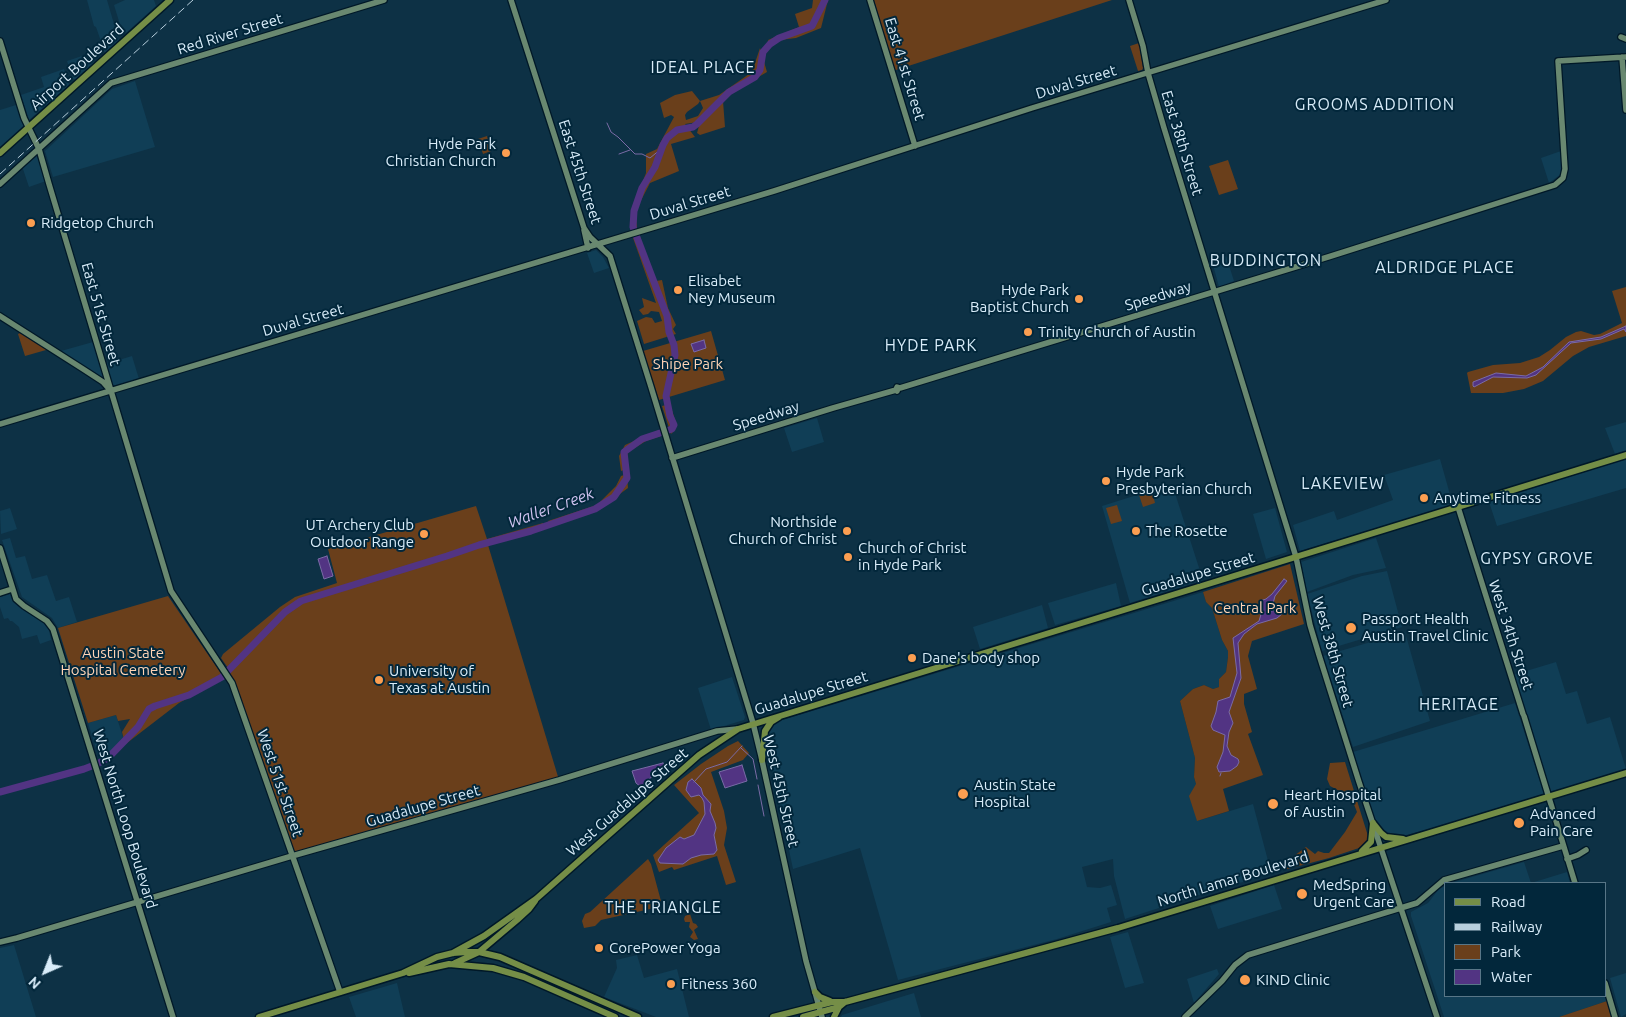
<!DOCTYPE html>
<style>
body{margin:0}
#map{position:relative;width:1626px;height:1017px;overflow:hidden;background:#0d3145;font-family:Ubuntu,sans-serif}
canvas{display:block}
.legend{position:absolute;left:1444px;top:882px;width:162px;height:115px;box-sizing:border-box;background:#02273b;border:1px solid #587687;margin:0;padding:6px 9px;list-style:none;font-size:15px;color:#d8ecf9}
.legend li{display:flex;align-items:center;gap:10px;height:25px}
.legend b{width:25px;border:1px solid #587687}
.north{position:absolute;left:20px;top:947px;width:50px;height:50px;-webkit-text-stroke:4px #02273b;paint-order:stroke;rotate:224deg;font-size:14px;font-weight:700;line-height:20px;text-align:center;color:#d8ecf9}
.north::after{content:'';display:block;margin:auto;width:18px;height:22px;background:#d8ecf9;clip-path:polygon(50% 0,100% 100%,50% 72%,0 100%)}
</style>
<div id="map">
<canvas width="1626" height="1017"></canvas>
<ul class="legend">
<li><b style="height:6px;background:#758e47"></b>Road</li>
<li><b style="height:6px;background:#b8cfdd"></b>Railway</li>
<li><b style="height:14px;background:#6a3f1b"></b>Park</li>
<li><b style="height:14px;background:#523483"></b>Water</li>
</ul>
<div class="north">N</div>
</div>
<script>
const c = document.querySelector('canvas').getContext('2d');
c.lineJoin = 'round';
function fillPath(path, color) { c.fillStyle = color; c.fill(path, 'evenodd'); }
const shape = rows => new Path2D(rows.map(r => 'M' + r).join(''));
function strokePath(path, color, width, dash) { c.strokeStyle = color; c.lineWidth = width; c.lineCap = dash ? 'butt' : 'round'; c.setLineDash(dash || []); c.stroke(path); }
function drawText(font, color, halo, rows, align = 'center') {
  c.font = font + ' Ubuntu,sans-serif'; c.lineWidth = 4; c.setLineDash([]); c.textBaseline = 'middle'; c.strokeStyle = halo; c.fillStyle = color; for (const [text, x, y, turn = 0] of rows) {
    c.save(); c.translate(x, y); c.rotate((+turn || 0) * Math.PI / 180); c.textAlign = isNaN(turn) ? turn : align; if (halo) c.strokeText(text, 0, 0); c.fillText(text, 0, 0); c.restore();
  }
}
fillPath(shape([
 [87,0,107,0,119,41,105,53,96,27,94,26],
 [125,0,154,0,156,6,127,32,125,33,122,31,114,5],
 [91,53,94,63,76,79,73,79,67,61],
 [64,69,69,85,29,120,21,95,44,87,41,77],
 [135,81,155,147,53,177,45,151,112,89],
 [16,105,24,127,0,147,0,110],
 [1561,151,1562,160,1561,174,1549,183,1541,158],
 [37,156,46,181,29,187,22,166],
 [596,250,603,257,609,268,594,273,587,253],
 [1226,256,1234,281,1219,287,1212,261],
 [93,342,105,377,104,379,61,351],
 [132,356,139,379,116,386,112,385,106,364],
 [817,418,824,442,792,452,784,428],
 [1626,422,1626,451,1615,454,1605,428],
 [1440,459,1453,505,1300,551,1293,525,1334,511,1337,520,1393,500,1384,475],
 [1626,459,1626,488,1497,526,1489,502],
 [1172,484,1203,580,1130,603,1102,506],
 [10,508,17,529,1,534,0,511],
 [1275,508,1287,552,1266,559,1253,514],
 [10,538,16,558,25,556,32,579,47,575,56,601,69,597,77,622,58,628,52,618,22,597,2,540],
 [1376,538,1386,568,1353,575,1307,592,1301,562],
 [1387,571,1402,627,1322,651,1307,594,1362,576],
 [1116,583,1121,606,1055,625,1048,603],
 [1203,592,1206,602,1212,608,1222,640,1228,651,1228,657,1226,672,1219,679,1219,687,1213,689,1204,685,1193,689,1180,701,1195,758,1194,777,1196,784,1197,821,1253,804,1271,872,1251,880,1227,886,1125,919,1114,876,1113,859,1082,867,1087,887,1100,888,1111,885,1117,905,1107,908,1111,922,1057,939,898,980,860,848,793,869,773,774,767,737,768,732,773,725,779,721],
 [10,594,13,602,19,607,43,622,49,630,51,640,40,644,37,635,22,639,19,627,12,621,10,621,8,618,4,619,0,607,0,597],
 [1042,605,1048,628,980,649,973,627],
 [1405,632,1430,721,1353,747,1323,656],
 [1556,662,1566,694,1577,691,1587,724,1610,717,1626,769,1549,793,1513,675],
 [732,677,745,717,744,720,711,730,698,688],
 [1515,703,1544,794,1434,828,1382,841,1353,752],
 [116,715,124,740,108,756,100,761,88,723],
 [1524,862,1531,883,1567,872,1570,883,1451,883],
 [1274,885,1282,909,1218,929,1210,906],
 [1445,886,1445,996,1605,996,1605,994,1607,1001,1559,1017,1444,1017,1411,916,1411,912,1428,903,1439,889],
 [1128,932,1144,983,1125,988,1110,937],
 [14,945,36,1017,0,1017,0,948],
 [637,955,644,978,677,969,689,1017,656,1017,604,997,617,968,616,960],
 [1217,969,1219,974,1194,1003,1187,979],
 [1626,973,1626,1014,1621,1017,1610,978],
 [397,983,405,1017,356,1017,349,997],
 [914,993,921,1017,841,1017,842,1015]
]), '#103e56');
fillPath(shape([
 [813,0,828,0,821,28,796,38,780,40,770,47,768,40,799,27,795,14,812,8],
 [874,0,1112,0,896,70,893,69],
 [1139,43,1143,68,1142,70,1138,71,1130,46],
 [760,48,767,72,733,92,723,101,725,127,700,135,697,133,699,126,698,122,685,124,695,137,671,144,679,171,650,183,635,212,637,227,631,230,633,207,646,173,646,154,657,149,674,117,671,115,664,118,660,103,675,95,692,91,700,101,698,104,687,112,685,115,686,120,698,116,703,108,700,101,719,95,752,72],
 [487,136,491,151,483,154,478,139],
 [1228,160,1238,189,1219,195,1209,166],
 [640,237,656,281,662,280,668,308,676,325,673,329,676,334,644,344,637,321,646,317,652,318,655,323,662,321,659,312,651,311,648,314,643,315,639,310,644,307,642,298,656,303,633,238],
 [1626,287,1626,336,1589,347,1573,356,1543,381,1524,389,1503,393,1471,393,1467,373,1468,372,1493,365,1520,363,1539,357,1550,350,1566,337,1576,332,1581,331,1594,335,1600,334,1622,323,1612,291],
 [711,331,725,380,659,400,643,351],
 [20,333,46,349,46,350,25,356,18,334],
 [670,404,676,423,675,430,671,434,662,406],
 [659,430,661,436,646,441,628,452,627,456,627,469,621,471,619,456,625,445],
 [627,474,628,488,613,499,590,514,550,527,548,521,597,505,616,486,621,476],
 [1152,491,1155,503,1143,507,1139,495],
 [1117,505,1122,521,1111,524,1106,508],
 [476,506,487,539,543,523,545,529,488,545,559,780,292,856,234,688,223,669,228,668,221,658,223,654,280,607,295,597,337,583,328,549],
 [1290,564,1304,624,1252,641,1248,656,1257,689,1244,694,1244,704,1252,732,1248,734,1263,775,1223,789,1229,811,1197,821,1189,796,1196,784,1194,777,1195,758,1180,701,1193,689,1204,685,1213,689,1219,687,1219,679,1226,672,1228,657,1228,651,1222,640,1212,608,1206,602,1203,592],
 [168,596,224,678,179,703,101,763,100,761,108,756,124,740,122,732,130,719,118,721,116,715,88,723,58,628],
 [738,741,749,753,743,760,711,772,724,811,727,828,724,845,736,882,726,885,717,856,674,870,672,867,659,872,653,855,699,813,674,785,701,764,728,746],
 [1345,762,1368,836,1368,840,1362,847,1329,858,1284,870,1283,864,1306,847,1315,854,1318,851,1324,853,1329,853,1345,832,1357,812,1351,797,1330,786,1327,779,1330,763],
 [648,859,651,864,661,901,659,907,601,920,595,926,584,928,582,921,585,914,590,912],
 [690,914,693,923,696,924,698,927,694,930,698,939,694,940,690,937,693,932,689,927,690,922,685,922,684,919,685,916],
 [1607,1001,1611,1017,1559,1017]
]), '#6a3f1b');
const water = shape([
 [1626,326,1626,332,1624,329,1601,339,1571,343,1536,375,1527,378,1493,377,1474,387,1473,386,1473,382,1496,373,1526,376,1543,367,1569,342,1601,337,1626,326],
 [704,340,706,348,694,352,691,344,704,340],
 [327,556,333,576,324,579,318,559,327,556],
 [1284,579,1287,581,1275,596,1271,611,1277,610,1281,611,1282,614,1277,618,1257,624,1244,634,1238,643,1241,678,1229,712,1233,723,1229,732,1227,746,1231,755,1238,759,1239,762,1237,766,1230,771,1219,772,1217,767,1223,752,1225,735,1213,730,1211,726,1216,712,1218,701,1230,697,1237,673,1233,638,1259,621,1262,611,1260,601,1266,599,1272,594,1284,579],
 [663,763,664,765,641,787,636,783,632,771,663,763],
 [742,765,747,781,725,788,719,772,742,765],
 [692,779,701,788,703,795,711,804,710,811,715,823,716,828,714,835,717,850,714,854,701,855,691,858,683,864,660,863,658,860,666,848,680,837,684,839,694,835,705,814,704,802,702,798,699,795,691,797,686,790,688,782,692,779]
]);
fillPath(water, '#523483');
strokePath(water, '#7a6ba6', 1);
strokePath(shape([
 [607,123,611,132,618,137,635,154,642,154,650,158,661,149],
 [619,154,630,150],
 [741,748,753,759,757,779],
 [1220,776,1221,773],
 [694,782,706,769,727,762,742,746],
 [758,785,764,816]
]), '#7a6ba6', 1);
strokePath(shape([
 [0,792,84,769,97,764,108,758,138,727,149,709,155,706,189,695,222,677,285,612,301,601,447,556,479,545,531,531,595,509,614,497,627,478,624,452,642,439,672,429,674,425,670,416,666,396,675,355,674,345,669,332,667,316,633,227,634,211,642,188,655,167,663,145,667,138,677,130,693,127,697,124,729,92,755,77,760,70,763,52,770,44,779,38,812,26,825,0]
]), '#523483', 7);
const secondary = shape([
 [511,0,584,228,590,237,610,256,651,387,753,723,761,756,806,961,822,1017],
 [870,0,915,146],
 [1129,0,1143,46,1148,73,1164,128,1296,557,1310,625,1319,655,1359,782,1437,1017],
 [1621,37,1626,39],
 [0,41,24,118,39,149,49,184,171,591,232,683,340,992],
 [1622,57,1626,110],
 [0,184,111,83,384,0],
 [584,230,588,248],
 [0,316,83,369,103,382,110,390],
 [896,390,897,387,900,388,1328,257,1555,185,1563,178,1565,169,1558,61,1626,57],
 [0,424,774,191,1032,108,1386,0],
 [672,458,833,408,896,390,897,391],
 [1458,507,1523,714],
 [0,548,16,599,24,606,47,621,53,629,173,1017],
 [0,593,12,589],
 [1524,716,1575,883],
 [1567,859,1578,855,1586,850],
 [0,942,17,938,292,856,559,780,717,731,737,729],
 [1605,983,1615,1017],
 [1185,1017,1222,981,1235,965,1248,955,1417,903,1444,880,1563,846]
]);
const primary = shape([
 [0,153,170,0],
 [762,760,765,731,771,722,779,717],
 [1373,823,1381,833,1386,837,1403,839],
 [1362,851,1371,842,1373,823],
 [453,953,484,936,536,899,699,755,738,729,1626,455],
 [455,963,479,952,517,920,529,909,535,901],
 [409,973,449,964,493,968,524,977,615,1017],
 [815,992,820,997,830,1001],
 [259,1017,403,973,437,957,453,953,467,952,479,952,500,957,638,1017],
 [773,1017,832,1002,845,1002,1118,928,1626,773],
 [803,1017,839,1007,845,1002],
 [834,1017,839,1007]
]);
strokePath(secondary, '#001827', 8);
strokePath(primary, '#001827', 9);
strokePath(secondary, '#698870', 5.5);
strokePath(primary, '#758e47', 6);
strokePath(shape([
 [0,174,193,0]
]), '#b8cfdd', 1, [8, 4]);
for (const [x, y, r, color] of [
 [506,153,5,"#fb9e51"],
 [31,223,5,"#fb9e51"],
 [678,290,5,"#fb9e51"],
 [1079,299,5,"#fb9e51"],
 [1028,332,5,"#fb9e51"],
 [1106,481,5,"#fb9e51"],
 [1424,498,5,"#fb9e51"],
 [847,531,5,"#fb9e51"],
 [1136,531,5,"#fb9e51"],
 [424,534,5,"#fb9e51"],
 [848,557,5,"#fb9e51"],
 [1351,628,6,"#fb9e51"],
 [912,658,5,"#fb9e51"],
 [379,680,5,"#fb9e51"],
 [963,794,6,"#fb9e51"],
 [1273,804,6,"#fb9e51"],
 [1519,823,6,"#fb9e51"],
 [1302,894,6,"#fb9e51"],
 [599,948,5,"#fb9e51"],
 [1245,980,6,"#fb9e51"],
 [671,984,5,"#fb9e51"]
]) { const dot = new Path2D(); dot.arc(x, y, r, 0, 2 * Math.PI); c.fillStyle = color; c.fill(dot); strokePath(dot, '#02273b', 2); }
drawText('15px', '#d8ecf9', '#02273b', [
 ["Red River Street",230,34,-17],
 ["Airport Boulevard",77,67,-42],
 ["East 41st Street",905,69,73],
 ["Duval Street",1076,82,-17],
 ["East 38th Street",1182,143,73],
 ["East 45th Street",580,172,72],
 ["Duval Street",690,203,-17],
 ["Speedway",1158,296,-17],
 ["East 51st Street",101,314,74],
 ["Duval Street",303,320,-16],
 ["Speedway",766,416,-17],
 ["Guadalupe Street",1198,574,-17],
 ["West 34th Street",1511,635,72],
 ["West 38th Street",1333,652,74],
 ["Guadalupe Street",811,693,-17],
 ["West 51st Street",280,783,71],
 ["West 45th Street",781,791,77],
 ["West Guadalupe Street",627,802,-41],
 ["Guadalupe Street",423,806,-16],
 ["West North Loop Boulevard",125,819,73],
 ["North Lamar Boulevard",1233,879,-17]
]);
drawText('15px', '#d8ecf9', '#02273b', [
 ["Hyde Park",496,144,"right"],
 ["Christian Church",496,161,"right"],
 ["Ridgetop Church",41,223],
 ["Elisabet",688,281],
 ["Ney Museum",688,298],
 ["Hyde Park",1069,290,"right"],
 ["Baptist Church",1069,307,"right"],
 ["Trinity Church of Austin",1038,332],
 ["Hyde Park",1116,472],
 ["Presbyterian Church",1116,489],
 ["Anytime Fitness",1434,498],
 ["Northside",837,522,"right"],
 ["Church of Christ",837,539,"right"],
 ["UT Archery Club",414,525,"right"],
 ["Outdoor Range",414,542,"right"],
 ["The Rosette",1146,531],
 ["Church of Christ",858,548],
 ["in Hyde Park",858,565],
 ["Passport Health",1362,619],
 ["Austin Travel Clinic",1362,636],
 ["Dane's body shop",922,658],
 ["University of",389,671],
 ["Texas at Austin",389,688],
 ["Austin State",974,785],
 ["Hospital",974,802],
 ["Heart Hospital",1284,795],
 ["of Austin",1284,812],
 ["Advanced",1530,814],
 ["Pain Care",1530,831],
 ["MedSpring",1313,885],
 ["Urgent Care",1313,902],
 ["CorePower Yoga",609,948],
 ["KIND Clinic",1256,980],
 ["Fitness 360",681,984]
], 'left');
drawText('15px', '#ffd4b5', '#02273b', [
 ["Shipe Park",688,364],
 ["Central Park",1255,608],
 ["Austin State",123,653],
 ["Hospital Cemetery",123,670]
]);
c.letterSpacing = '1px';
drawText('16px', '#d8ecf9', '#02273b', [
 ["IDEAL PLACE",703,68],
 ["GROOMS ADDITION",1375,105],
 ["BUDDINGTON",1266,261],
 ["ALDRIDGE PLACE",1445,268],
 ["HYDE PARK",931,346],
 ["LAKEVIEW",1343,484],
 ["GYPSY GROVE",1537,559],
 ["HERITAGE",1459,705],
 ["THE TRIANGLE",663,908]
]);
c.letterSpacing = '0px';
drawText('italic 16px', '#d0c3f0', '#02273b', [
 ["Waller Creek",551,508,-20]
]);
</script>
